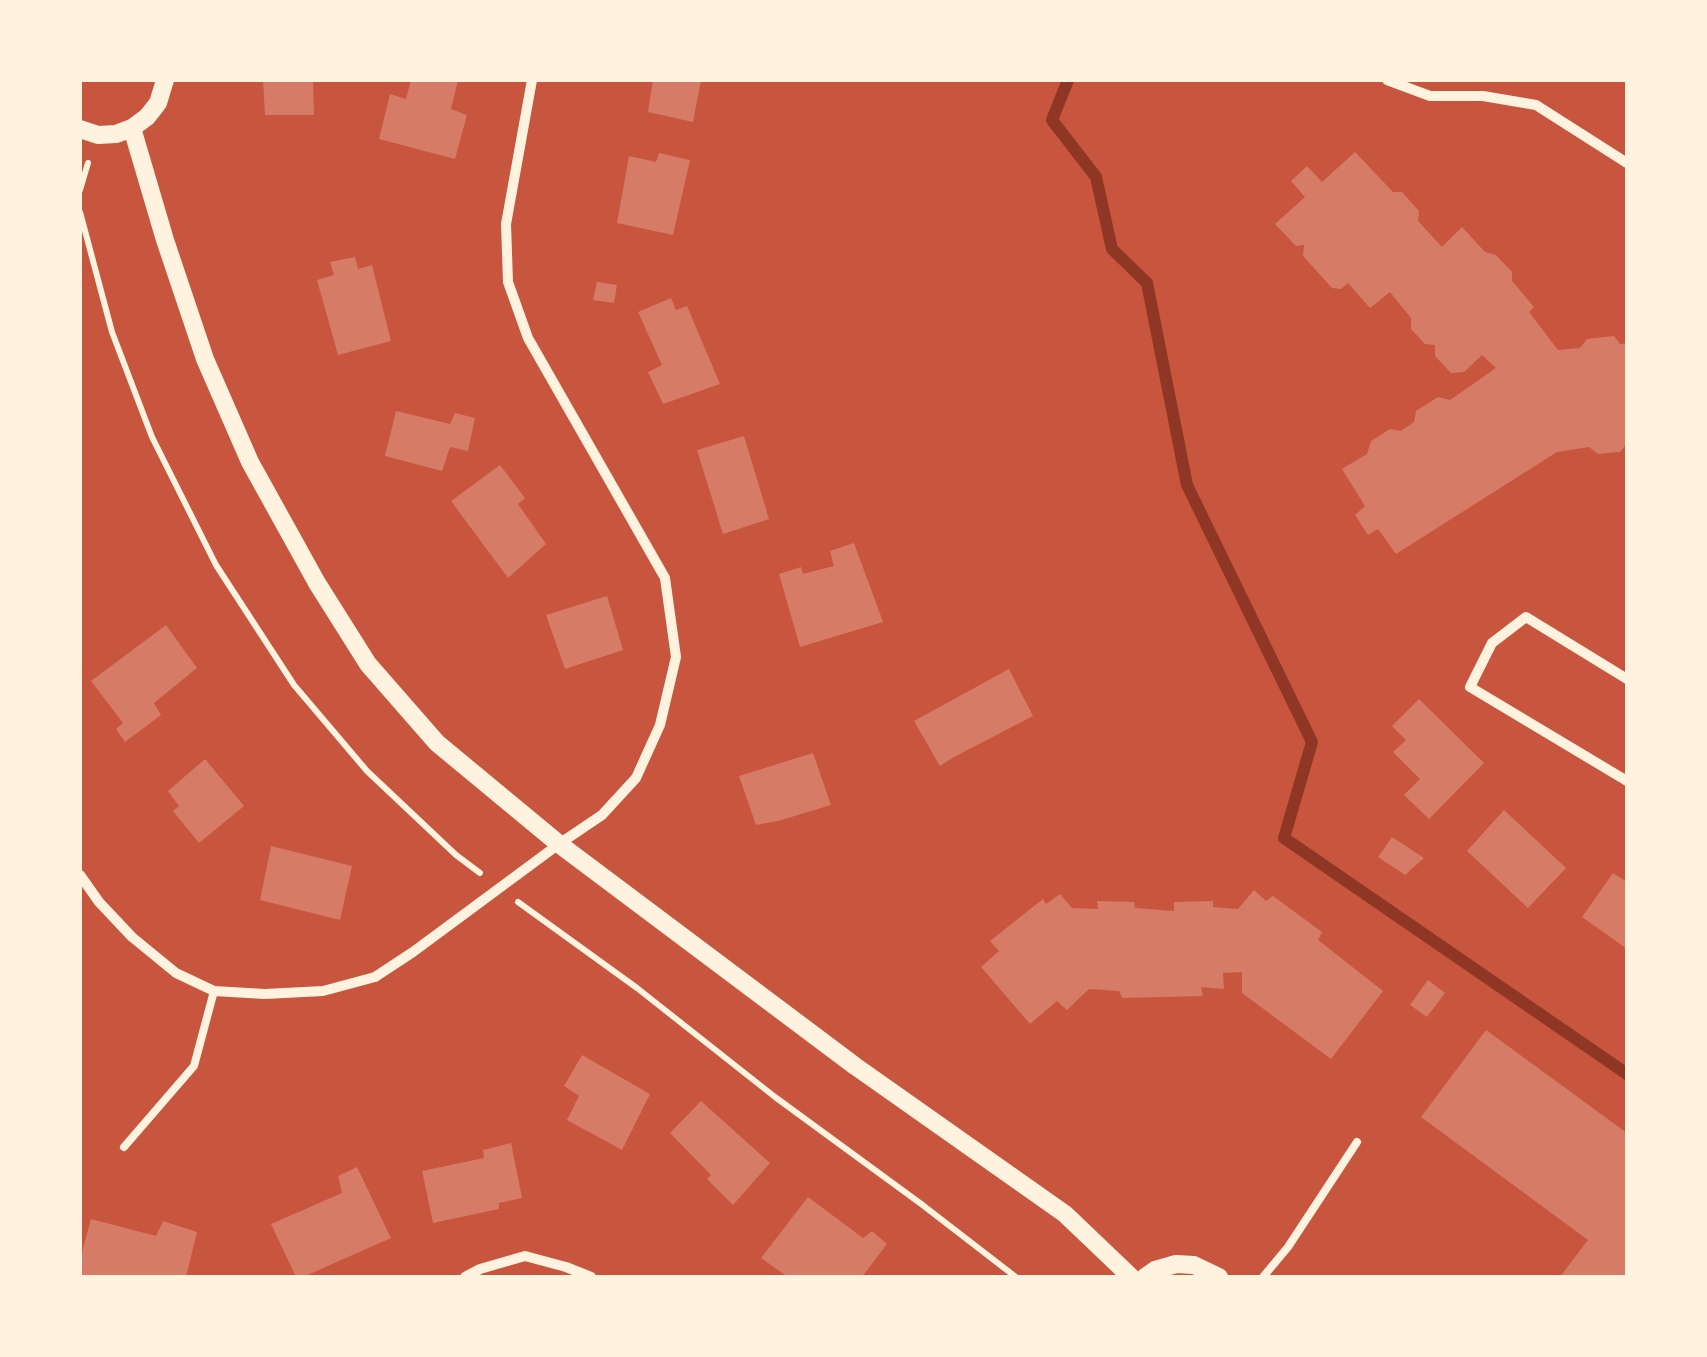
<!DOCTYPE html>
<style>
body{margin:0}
#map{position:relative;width:1707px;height:1357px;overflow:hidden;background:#c8553d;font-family:Karla,sans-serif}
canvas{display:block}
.frame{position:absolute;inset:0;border:82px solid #fff3e0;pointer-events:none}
</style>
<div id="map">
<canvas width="1707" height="1357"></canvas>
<div class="frame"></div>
</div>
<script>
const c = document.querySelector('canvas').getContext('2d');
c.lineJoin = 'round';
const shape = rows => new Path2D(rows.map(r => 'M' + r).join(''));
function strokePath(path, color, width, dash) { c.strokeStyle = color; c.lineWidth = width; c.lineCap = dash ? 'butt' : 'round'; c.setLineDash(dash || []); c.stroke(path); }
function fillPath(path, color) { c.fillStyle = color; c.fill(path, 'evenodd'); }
strokePath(shape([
 [1068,80,1052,120,1096,177,1112,249,1147,283,1187,485,1312,742,1284,838,1627,1074]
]), '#8f3625', 12);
fillPath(shape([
 [263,80,313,80,314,115,265,115],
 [411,80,458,80,451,109,467,115,455,159,379,139,390,94,406,99],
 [653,80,701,80,693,122,648,112],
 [1355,152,1393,192,1402,192,1419,211,1418,221,1442,247,1462,227,1485,252,1496,255,1512,272,1512,281,1534,307,1529,312,1558,350,1580,348,1587,339,1614,336,1620,344,1627,343,1627,444,1620,452,1598,454,1589,447,1557,452,1396,554,1378,529,1368,535,1355,515,1365,506,1342,469,1367,454,1371,441,1390,429,1401,431,1414,422,1416,411,1438,397,1450,400,1496,368,1482,355,1464,372,1451,373,1435,356,1435,345,1425,344,1411,329,1411,318,1390,292,1370,308,1348,283,1341,289,1332,288,1303,256,1304,245,1296,246,1275,224,1305,197,1291,181,1307,166,1322,182],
 [659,153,690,160,673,235,617,223,629,156,656,162],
 [355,257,358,269,372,265,391,341,338,355,317,280,334,275,330,262],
 [597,282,617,285,614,303,593,300],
 [671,298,676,310,687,306,720,384,663,404,648,372,662,365,638,312],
 [396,411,450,424,455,413,475,418,468,451,450,447,442,471,385,456],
 [744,436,769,519,723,534,697,450],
 [500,465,525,498,518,504,546,544,508,578,451,501],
 [854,543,883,622,800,647,779,574,801,567,803,574,834,566,830,551],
 [607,596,623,650,565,669,546,615],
 [166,625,197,668,154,703,161,715,125,742,116,729,123,723,91,681],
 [1009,669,1033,716,954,757,940,766,914,721],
 [1419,699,1484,763,1429,819,1404,795,1420,779,1393,752,1406,740,1392,726],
 [813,753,831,805,778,821,756,825,739,776],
 [205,759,244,806,199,843,173,811,179,806,168,791],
 [1504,810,1566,868,1528,908,1467,851],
 [1392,837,1424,858,1405,875,1378,857],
 [271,846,352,866,340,920,260,900],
 [1613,873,1627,882,1627,949,1582,917],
 [1254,890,1266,901,1273,896,1322,932,1318,940,1383,991,1331,1059,1242,993,1242,972,1223,973,1224,989,1201,987,1203,996,1122,998,1119,991,1089,989,1067,1010,1057,1001,1030,1024,981,967,999,951,990,941,1043,899,1046,904,1060,894,1072,908,1098,909,1097,901,1134,902,1135,908,1174,911,1174,902,1213,901,1213,907,1238,909],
 [1428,980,1445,993,1427,1017,1410,1005],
 [1486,1030,1627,1133,1627,1277,1560,1277,1588,1240,1421,1117],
 [582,1055,650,1094,622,1150,567,1120,579,1096,564,1086],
 [701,1101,770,1163,733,1205,707,1179,711,1175,670,1133],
 [511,1143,522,1198,499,1203,499,1209,433,1223,422,1171,484,1158,483,1150],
 [357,1167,391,1238,303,1277,296,1277,271,1224,342,1193,338,1176],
 [808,1197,863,1238,872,1231,887,1244,862,1277,788,1277,761,1258],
 [91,1219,156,1236,163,1221,197,1232,186,1277,80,1277,80,1259]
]), '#d67c66');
strokePath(shape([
 [80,190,88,163],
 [80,212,112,332,152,437,216,565,294,685,367,771,456,855,480,873],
 [518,902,637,988,775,1097,924,1206,1016,1277]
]), '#fff3e0', 6);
strokePath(shape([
 [124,1147,194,1066,214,991],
 [1263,1277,1288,1247,1357,1142]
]), '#fff3e0', 8);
strokePath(shape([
 [1387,80,1430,96,1483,96,1536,105,1627,163],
 [1627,679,1526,617,1492,643,1470,687,1627,781],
 [80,875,99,902,132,937,176,973,214,991,265,994,323,991,375,977,413,952,559,844,602,815,636,778,660,725,676,657,665,578,528,338,508,282,506,224,532,80],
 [465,1277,480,1269,525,1256,566,1267,591,1277]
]), '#fff3e0', 10);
strokePath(shape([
 [132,128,165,240,205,359,250,462,317,583,368,664,437,743,559,844,855,1066,1065,1214,1131,1277],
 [80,129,98,135,116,134,132,128,147,117,158,103,165,80],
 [1145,1277,1155,1270,1176,1264,1194,1265,1219,1277]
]), '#fff3e0', 18);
</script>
